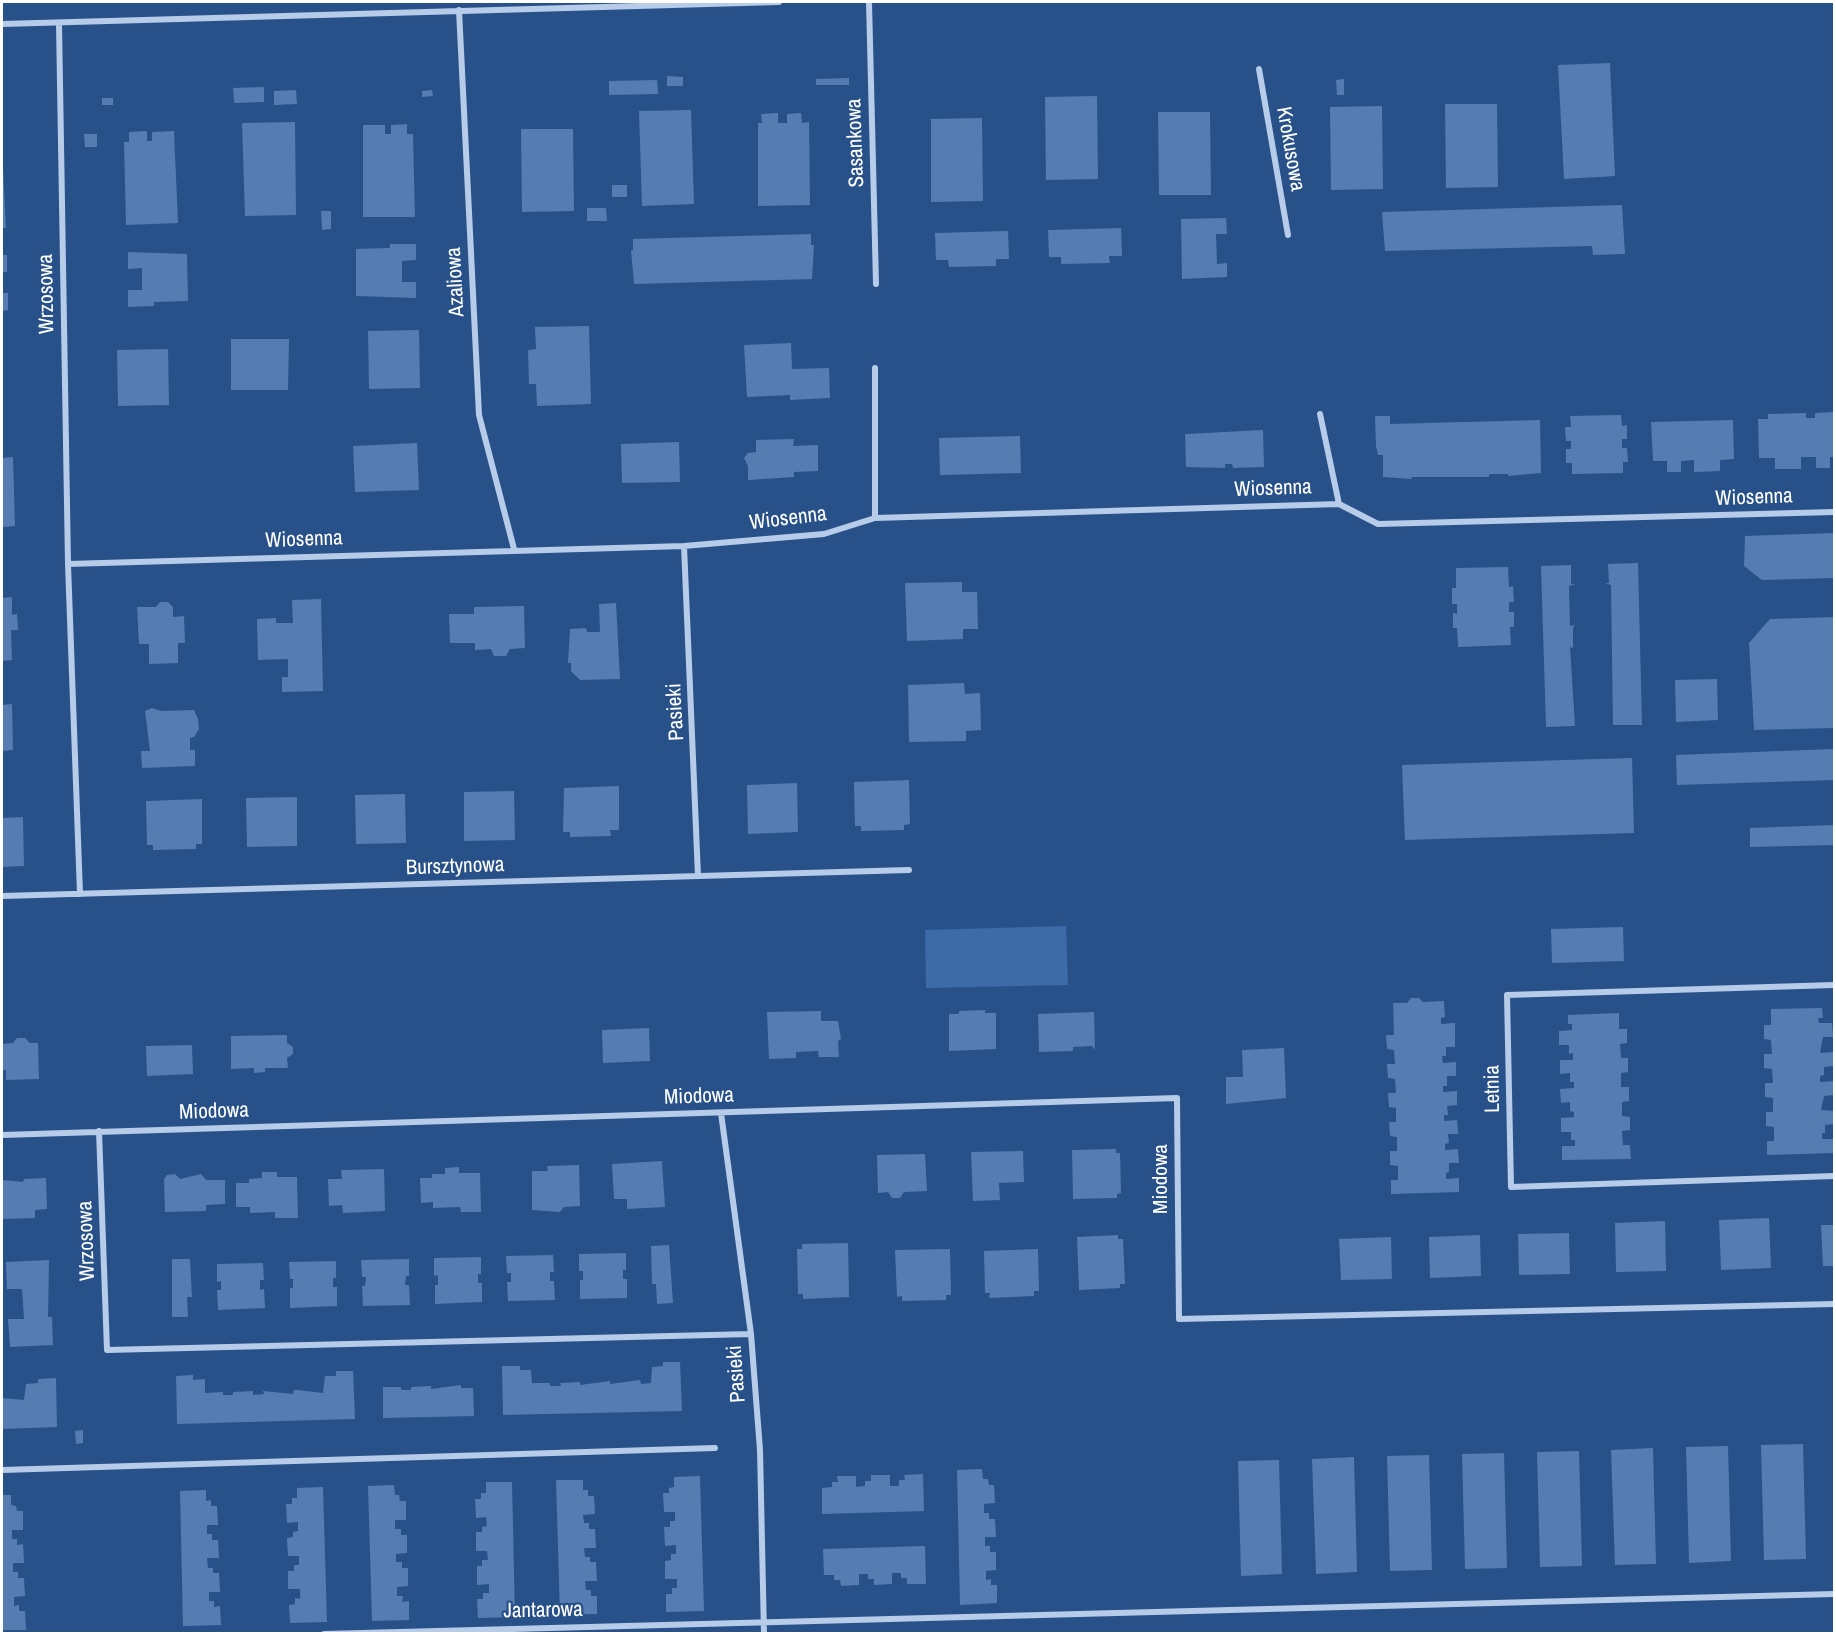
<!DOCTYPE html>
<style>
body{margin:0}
#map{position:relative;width:1836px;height:1635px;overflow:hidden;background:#28518a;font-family:"Archivo Narrow",sans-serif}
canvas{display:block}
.frame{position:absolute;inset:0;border:3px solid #fff;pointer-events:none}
</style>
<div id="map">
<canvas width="1836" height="1635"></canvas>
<div class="frame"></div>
</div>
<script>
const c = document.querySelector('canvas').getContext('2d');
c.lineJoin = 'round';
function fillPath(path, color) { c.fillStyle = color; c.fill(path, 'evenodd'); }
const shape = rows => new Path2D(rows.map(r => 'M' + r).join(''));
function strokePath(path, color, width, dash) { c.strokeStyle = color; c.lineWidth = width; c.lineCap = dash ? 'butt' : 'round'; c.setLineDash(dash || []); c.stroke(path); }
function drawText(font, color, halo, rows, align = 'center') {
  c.font = font + ' "Archivo Narrow",sans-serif'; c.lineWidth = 4.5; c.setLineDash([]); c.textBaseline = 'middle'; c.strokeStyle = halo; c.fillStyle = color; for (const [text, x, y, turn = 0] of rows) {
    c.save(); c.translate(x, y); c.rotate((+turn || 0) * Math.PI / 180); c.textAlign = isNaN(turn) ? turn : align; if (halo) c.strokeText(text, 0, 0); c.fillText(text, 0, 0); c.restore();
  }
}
fillPath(shape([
 [1066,926,1068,985,926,988,925,930]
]), '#3d6ba7');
fillPath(shape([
 [1610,63,1615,176,1564,179,1558,65],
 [667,76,683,77,683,86,667,86],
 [849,78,849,85,816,85,816,79],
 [1344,79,1344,95,1337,95,1336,80],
 [657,80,658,94,609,95,609,81],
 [264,87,264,102,234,103,233,88],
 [296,90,297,104,274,105,274,91],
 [432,90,433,96,422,97,422,91],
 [1097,96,1098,179,1046,180,1045,97],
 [102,98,113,98,113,105,102,105],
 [1445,104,1497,104,1498,187,1446,188],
 [1382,106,1383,189,1331,190,1330,107],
 [691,110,694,204,642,206,639,111],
 [1158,112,1210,112,1211,195,1159,195],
 [778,113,778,123,787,123,787,114,801,113,802,123,809,122,810,205,758,206,758,123,762,123,761,114],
 [982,118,983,201,931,202,931,119],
 [295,122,296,215,245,216,242,123],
 [407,124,407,134,413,134,415,217,363,217,363,125,385,125,385,134,391,134,391,125],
 [521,129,573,129,574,211,522,212],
 [147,131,147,141,152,141,152,132,174,131,178,223,126,225,124,142,129,142,129,132],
 [84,134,97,134,97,147,85,147],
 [2,145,6,228,2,228],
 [612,185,627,185,627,197,612,197],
 [1622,205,1625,254,1593,255,1592,246,1385,251,1382,212],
 [587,208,606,208,607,221,587,221],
 [321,211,331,211,331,229,322,230],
 [1226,218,1227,234,1216,234,1217,264,1227,263,1227,277,1182,279,1181,219],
 [1121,228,1122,256,1109,256,1110,263,1061,264,1061,257,1049,257,1048,230],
 [1008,231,1009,259,996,259,996,266,949,267,948,260,936,260,935,233],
 [811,234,811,245,814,245,812,279,634,284,631,250,633,250,633,239],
 [390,244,416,244,416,260,402,261,402,282,416,282,416,298,356,296,356,249,390,248],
 [128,252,187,254,188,301,154,302,154,306,128,307,128,290,142,290,142,268,128,269],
 [2,255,7,255,7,272,2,272],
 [2,293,8,293,8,310,2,311],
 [589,326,591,404,537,406,536,384,529,384,528,350,536,349,535,327],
 [419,330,420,388,369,389,368,331],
 [231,339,289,339,288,390,231,390],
 [791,343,792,369,829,368,830,398,790,400,790,395,747,397,744,345],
 [168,349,169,405,118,406,117,350],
 [1834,412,1834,457,1830,457,1830,468,1816,468,1816,457,1801,457,1801,469,1775,469,1775,458,1759,458,1758,419,1768,419,1768,414,1806,413,1806,418,1815,418,1815,413],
 [1621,415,1622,426,1627,425,1627,439,1622,439,1622,448,1627,448,1628,462,1623,462,1623,473,1572,474,1572,463,1566,463,1566,449,1571,449,1571,441,1566,441,1565,427,1571,427,1570,416],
 [1375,416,1390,416,1390,424,1540,420,1541,473,1508,476,1508,474,1489,474,1489,477,1411,477,1412,479,1383,477,1383,455,1378,455,1376,446],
 [1733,420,1734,459,1720,460,1720,471,1694,472,1694,460,1681,461,1681,472,1667,472,1667,461,1653,461,1651,422],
 [1263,430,1264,467,1233,468,1232,464,1225,464,1225,468,1186,467,1185,434],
 [1020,436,1021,473,940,475,939,438],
 [794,439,793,446,818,445,818,471,794,472,794,477,748,480,748,466,744,458,748,453,756,452,756,440],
 [679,442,680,482,622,483,621,444],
 [417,443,419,490,355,492,353,446],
 [13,457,15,526,2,527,2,458],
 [1834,533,1834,578,1762,580,1744,566,1745,536],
 [1638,563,1642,725,1613,725,1611,585,1605,583,1609,583,1608,564],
 [1571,565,1571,584,1576,584,1569,586,1570,626,1575,625,1573,628,1573,648,1570,647,1575,726,1546,727,1541,566],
 [1508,567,1509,587,1513,586,1514,602,1509,602,1509,612,1514,612,1514,627,1510,627,1511,645,1458,647,1457,628,1453,628,1453,613,1457,614,1457,604,1452,604,1452,588,1456,588,1456,568],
 [962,582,962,592,977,592,978,629,963,629,963,639,907,641,905,583],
 [12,597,12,615,17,614,18,630,11,630,12,660,2,661,2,598],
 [321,599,323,691,282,692,282,677,288,677,288,659,258,660,257,619,276,618,276,623,293,623,292,600],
 [160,602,168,602,173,607,173,617,184,616,185,643,178,643,178,663,149,664,149,644,139,644,137,607,156,607],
 [616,603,620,679,580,680,571,671,571,663,568,663,570,629,586,628,587,632,600,632,599,604],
 [524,606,525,648,510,649,506,656,494,656,491,649,475,650,475,643,450,643,449,614,474,614,474,607],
 [1834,617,1834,728,1754,730,1749,643,1770,619],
 [1717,679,1718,720,1676,722,1675,680],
 [964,683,965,694,980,693,981,730,966,731,966,741,909,742,908,685],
 [12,704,13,750,2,751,2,705],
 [152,708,161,711,194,710,198,719,199,729,194,737,190,738,190,750,195,750,195,766,142,768,141,751,150,751,145,711],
 [1834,749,1834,780,1677,785,1676,755],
 [1632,758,1634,833,1405,840,1402,765],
 [909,780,910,824,904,825,904,830,861,831,861,826,855,826,854,782],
 [797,783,798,832,748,834,747,785],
 [619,786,619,830,610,830,611,836,570,837,570,832,563,832,564,788],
 [514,791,515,840,464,841,464,792],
 [405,794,406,843,356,844,355,795],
 [297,797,297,846,247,847,246,798],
 [202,799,202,844,196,844,196,849,153,850,153,845,147,845,146,801],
 [23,817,24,866,2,867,2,818],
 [1834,825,1834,845,1750,847,1750,828],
 [1623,927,1624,961,1552,963,1551,929],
 [1411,998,1419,998,1423,1002,1444,1001,1445,1017,1441,1018,1441,1024,1455,1023,1455,1047,1446,1047,1446,1056,1442,1056,1443,1063,1456,1062,1456,1076,1447,1076,1447,1086,1443,1086,1443,1092,1457,1091,1457,1105,1447,1106,1448,1115,1444,1115,1444,1121,1457,1120,1458,1134,1448,1134,1449,1143,1445,1144,1445,1150,1458,1149,1459,1163,1449,1163,1449,1172,1446,1173,1446,1179,1459,1178,1459,1192,1391,1194,1391,1180,1398,1180,1398,1166,1390,1165,1390,1151,1397,1151,1397,1137,1390,1136,1389,1122,1396,1122,1396,1108,1389,1107,1388,1093,1396,1093,1395,1079,1388,1078,1387,1064,1395,1064,1394,1050,1387,1049,1386,1035,1394,1035,1393,1003,1407,1003],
 [1822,1008,1823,1018,1818,1018,1819,1023,1832,1023,1833,1037,1823,1037,1820,1053,1833,1052,1833,1066,1824,1067,1824,1075,1820,1076,1820,1082,1834,1081,1834,1095,1824,1096,1821,1110,1834,1111,1834,1124,1825,1125,1825,1133,1822,1133,1822,1139,1834,1139,1834,1153,1767,1155,1767,1141,1774,1141,1774,1127,1766,1126,1766,1112,1773,1112,1773,1098,1765,1097,1765,1083,1773,1083,1772,1069,1764,1068,1764,1054,1772,1054,1771,1040,1764,1039,1764,1025,1771,1025,1771,1009],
 [985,1010,985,1013,996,1013,996,1049,949,1051,949,1014,959,1014,959,1011],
 [821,1011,821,1021,838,1021,841,1039,838,1041,839,1057,819,1057,818,1051,796,1052,796,1058,769,1059,767,1012],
 [1094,1012,1095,1050,1092,1046,1073,1047,1073,1051,1039,1052,1038,1014],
 [1619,1013,1619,1029,1627,1029,1627,1043,1620,1044,1621,1058,1628,1058,1628,1072,1621,1073,1621,1087,1629,1087,1629,1101,1622,1102,1622,1116,1630,1117,1630,1130,1622,1131,1623,1145,1630,1145,1631,1159,1562,1160,1562,1146,1575,1146,1575,1140,1571,1140,1571,1132,1561,1132,1561,1118,1574,1117,1574,1112,1570,1111,1570,1102,1561,1103,1560,1089,1574,1088,1574,1082,1570,1082,1570,1073,1560,1074,1560,1060,1573,1060,1573,1053,1569,1054,1569,1045,1559,1045,1559,1031,1572,1030,1572,1024,1568,1024,1568,1015],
 [649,1028,650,1061,603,1063,602,1030],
 [287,1035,287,1043,293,1047,293,1054,287,1058,288,1068,265,1068,265,1072,254,1073,254,1068,231,1069,231,1036],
 [17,1038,25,1038,30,1043,38,1043,39,1079,6,1080,6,1070,2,1070,2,1044,13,1043],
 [192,1045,193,1074,147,1076,146,1046],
 [1284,1048,1286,1098,1226,1104,1226,1077,1243,1077,1242,1050],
 [1116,1149,1116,1153,1120,1153,1121,1193,1117,1194,1117,1198,1073,1199,1072,1150],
 [1023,1151,1024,1182,999,1183,1000,1200,973,1201,971,1152],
 [925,1154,927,1191,904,1192,900,1198,892,1198,888,1192,878,1193,877,1155],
 [662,1161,665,1207,627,1209,627,1199,614,1199,612,1164],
 [579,1165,580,1206,564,1207,560,1212,532,1210,532,1171,548,1171,547,1166],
 [459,1167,459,1173,480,1173,481,1212,461,1212,460,1207,433,1208,433,1202,421,1203,420,1178,432,1178,432,1174,445,1174,445,1168],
 [384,1169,385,1211,343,1213,342,1205,329,1206,328,1179,342,1179,341,1170],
 [262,1172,277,1172,277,1177,297,1177,298,1218,275,1218,275,1212,250,1213,250,1207,236,1207,236,1183,249,1183,249,1179,262,1178],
 [175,1174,180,1179,201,1174,206,1180,225,1180,225,1204,206,1205,206,1211,165,1212,164,1179,167,1175],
 [46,1178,47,1209,35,1210,35,1218,2,1219,2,1180,23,1182,24,1179],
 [1769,1218,1771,1268,1721,1270,1719,1220],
 [1665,1221,1666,1271,1616,1272,1615,1223],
 [1821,1225,1834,1225,1834,1266,1823,1266],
 [1569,1233,1570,1274,1519,1275,1518,1234],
 [1118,1235,1118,1239,1123,1239,1125,1284,1120,1284,1120,1288,1079,1290,1077,1237],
 [1480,1235,1481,1276,1430,1278,1429,1237],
 [1391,1237,1392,1279,1341,1280,1339,1239],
 [848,1243,849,1297,803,1299,803,1294,798,1294,797,1249,802,1249,802,1244],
 [669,1245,673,1303,657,1304,656,1284,652,1284,651,1246],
 [950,1249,951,1295,946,1295,946,1300,902,1301,902,1296,897,1297,895,1250],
 [1038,1249,1039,1291,1034,1291,1034,1296,989,1298,990,1293,985,1293,984,1251],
 [626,1253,626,1270,623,1270,623,1279,627,1279,627,1298,580,1299,580,1280,583,1280,583,1271,579,1271,579,1254],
 [553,1255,554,1272,550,1272,550,1281,554,1281,555,1300,508,1301,507,1282,511,1282,511,1273,507,1273,506,1256],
 [481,1257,481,1274,478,1274,478,1283,482,1283,482,1302,435,1304,435,1285,438,1285,438,1275,434,1276,434,1258],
 [172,1259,190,1259,192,1297,187,1297,188,1317,172,1317],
 [409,1259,409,1276,406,1276,405,1285,409,1285,410,1305,363,1306,362,1286,365,1286,366,1277,362,1277,361,1260],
 [49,1260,48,1317,52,1317,53,1345,10,1347,8,1319,24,1319,22,1289,7,1289,6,1262],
 [336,1261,336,1278,333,1278,333,1287,337,1287,337,1306,290,1308,290,1288,293,1288,293,1279,290,1279,289,1262],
 [263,1263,264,1280,260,1280,260,1290,264,1289,265,1308,218,1310,217,1290,221,1290,221,1281,217,1282,217,1264],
 [663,1362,680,1362,682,1411,503,1415,502,1366,520,1366,520,1370,531,1370,532,1383,550,1383,550,1386,561,1386,560,1383,580,1382,580,1385,610,1381,610,1384,640,1380,641,1384,651,1383,652,1367,663,1366],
 [336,1371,353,1371,355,1419,177,1424,176,1376,193,1375,193,1380,205,1379,205,1393,223,1392,223,1395,233,1395,233,1392,253,1391,253,1395,264,1394,263,1391,293,1394,294,1390,297,1390,323,1393,325,1376,336,1376],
 [56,1378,57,1427,2,1429,2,1398,24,1400,26,1384,38,1383,38,1379],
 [461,1385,461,1388,473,1388,474,1416,383,1418,383,1387,401,1387,401,1390,411,1390,411,1387,431,1386,431,1389],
 [83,1430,83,1443,76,1444,75,1431],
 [1803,1444,1806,1559,1764,1560,1761,1445],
 [1728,1446,1731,1561,1689,1563,1686,1447],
 [1653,1448,1656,1564,1615,1565,1611,1450],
 [1579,1451,1582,1566,1540,1567,1537,1452],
 [1504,1453,1507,1568,1465,1569,1462,1454],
 [1429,1455,1432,1570,1390,1571,1387,1456],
 [1354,1457,1357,1572,1316,1574,1312,1459],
 [1279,1460,1282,1574,1241,1576,1238,1461],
 [982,1469,983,1479,988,1479,989,1485,994,1485,995,1503,984,1504,984,1513,989,1513,989,1519,995,1519,996,1537,985,1537,985,1546,990,1546,990,1552,996,1552,996,1570,986,1571,986,1580,991,1579,991,1585,997,1585,997,1603,960,1605,957,1470],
 [923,1474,924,1511,822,1514,822,1488,832,1487,832,1482,838,1482,837,1476,856,1476,856,1487,865,1486,865,1481,871,1481,871,1475,890,1475,890,1486,899,1486,899,1480,905,1480,904,1475],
 [700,1476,704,1611,666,1612,666,1594,672,1594,672,1588,677,1588,677,1579,665,1579,665,1561,671,1560,671,1554,676,1554,676,1545,665,1546,664,1527,670,1527,670,1521,675,1521,675,1512,664,1512,663,1493,669,1493,669,1488,674,1487,674,1477],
 [556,1480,583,1480,583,1490,588,1490,588,1496,594,1496,595,1514,583,1515,584,1523,589,1523,589,1529,595,1529,596,1548,584,1548,585,1557,590,1557,590,1562,596,1562,597,1581,585,1581,586,1590,591,1590,591,1596,597,1596,597,1614,560,1615],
 [486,1482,512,1482,515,1617,478,1618,477,1599,483,1599,483,1593,489,1593,489,1584,477,1585,477,1566,482,1566,482,1560,488,1560,487,1551,476,1551,476,1532,482,1532,482,1527,487,1526,486,1517,476,1518,475,1499,481,1499,481,1493,486,1493],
 [394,1485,395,1495,399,1495,400,1501,406,1501,406,1520,395,1520,395,1529,401,1529,401,1535,407,1535,407,1553,396,1554,396,1562,402,1562,402,1568,408,1568,408,1586,397,1587,397,1596,403,1596,402,1602,409,1601,409,1620,372,1621,368,1486],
 [323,1487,327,1622,290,1623,289,1605,295,1604,295,1598,300,1599,300,1589,288,1589,288,1571,294,1571,294,1565,299,1565,299,1556,288,1556,287,1538,293,1537,293,1532,298,1531,298,1522,287,1523,286,1504,292,1504,292,1498,297,1498,297,1488],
 [206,1490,206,1501,211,1500,211,1506,217,1506,218,1525,207,1525,207,1534,212,1534,212,1540,218,1540,219,1558,207,1558,208,1568,213,1568,213,1573,219,1573,220,1592,209,1592,209,1601,214,1601,214,1607,220,1606,221,1625,183,1626,180,1491],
 [2,1495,11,1495,11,1505,16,1506,17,1511,23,1511,23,1530,12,1530,12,1539,17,1539,17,1545,23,1544,24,1563,13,1563,13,1572,18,1572,18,1578,24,1578,25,1596,14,1597,14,1606,19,1605,19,1611,25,1611,26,1630,2,1630],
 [925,1546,926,1584,907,1584,907,1578,901,1578,901,1573,892,1573,892,1584,874,1585,874,1579,868,1579,868,1574,859,1574,859,1585,841,1586,840,1580,834,1580,834,1575,824,1575,823,1549]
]), '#557db2');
strokePath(shape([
 [869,2,876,284],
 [459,10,479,415,514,549],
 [59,23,68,564,80,894],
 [2,24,779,2],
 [1259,69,1288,235],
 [875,368,875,518],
 [1320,414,1339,504],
 [684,546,698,876],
 [68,564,684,546,824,534,875,518,1339,504,1378,524,1834,512],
 [2,896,909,870],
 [1834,985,1507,995,1511,1187,1834,1176],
 [721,1113,751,1334,760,1450,764,1634],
 [99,1131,107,1350,751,1334],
 [2,1135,1177,1098,1179,1319,1834,1304],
 [2,1470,715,1448],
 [324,1634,1834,1594]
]), '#b6cce9', 6);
drawText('21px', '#fff', '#28518a', [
 ["Sasankowa",856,143,-92],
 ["Krokusowa",1290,149,80],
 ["Azaliowa",456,282,-93],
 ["Wrzosowa",47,294,-91],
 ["Wiosenna",1273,489,-2],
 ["Wiosenna",1754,498,-2],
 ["Wiosenna",788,519,-7],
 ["Wiosenna",304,540,-2],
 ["Pasieki",676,712,-93],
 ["Bursztynowa",455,867,-2],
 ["Letnia",1493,1089,-91],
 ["Miodowa",699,1097,-2],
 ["Miodowa",214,1112,-2],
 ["Miodowa",1161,1179,-90],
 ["Wrzosowa",87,1241,-92],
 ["Pasieki",737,1374,-94],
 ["Jantarowa",543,1611,-1]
]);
</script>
